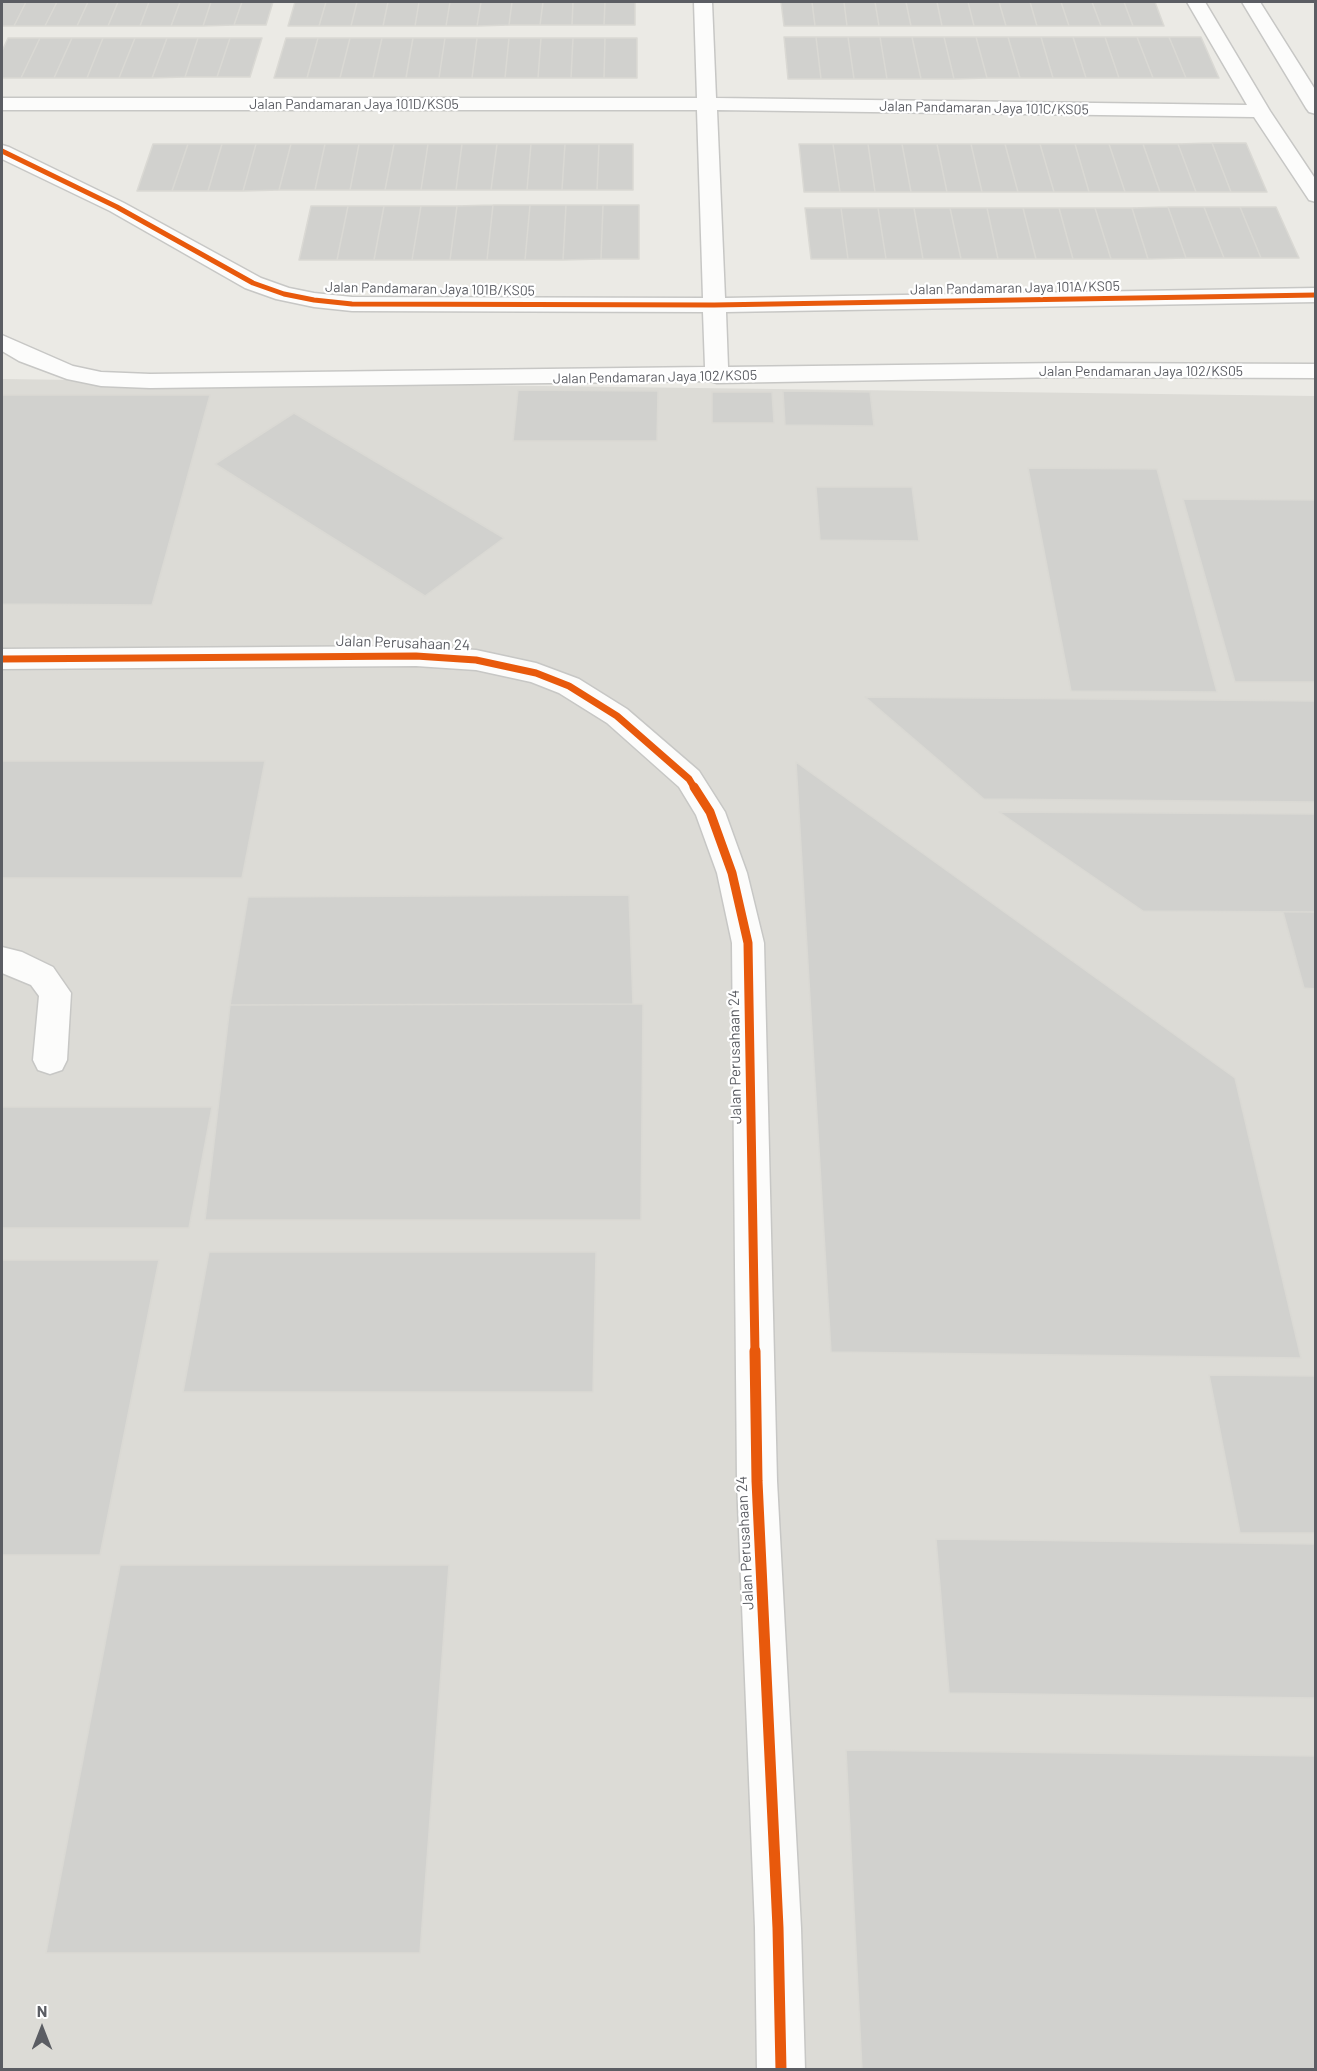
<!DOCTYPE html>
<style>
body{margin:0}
#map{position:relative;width:1317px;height:2071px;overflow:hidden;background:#ebeae5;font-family:Barlow,sans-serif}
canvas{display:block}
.frame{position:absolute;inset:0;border:3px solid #5b5d63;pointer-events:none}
.north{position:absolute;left:12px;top:1999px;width:60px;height:60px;-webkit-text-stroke:4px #fff;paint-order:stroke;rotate:0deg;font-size:16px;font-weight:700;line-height:24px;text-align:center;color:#5b5d63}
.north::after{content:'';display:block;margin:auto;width:21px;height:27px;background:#5b5d63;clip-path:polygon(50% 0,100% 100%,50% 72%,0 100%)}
</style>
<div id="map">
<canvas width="1317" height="2071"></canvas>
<div class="frame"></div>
<div class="north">N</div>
</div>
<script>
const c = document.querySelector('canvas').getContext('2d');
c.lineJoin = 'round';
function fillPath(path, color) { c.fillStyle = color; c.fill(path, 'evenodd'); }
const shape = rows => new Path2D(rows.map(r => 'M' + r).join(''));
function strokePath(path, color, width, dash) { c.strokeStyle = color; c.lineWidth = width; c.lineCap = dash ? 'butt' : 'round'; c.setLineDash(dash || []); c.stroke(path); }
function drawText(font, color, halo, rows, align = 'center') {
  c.font = font + ' Barlow,sans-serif'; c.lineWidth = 4.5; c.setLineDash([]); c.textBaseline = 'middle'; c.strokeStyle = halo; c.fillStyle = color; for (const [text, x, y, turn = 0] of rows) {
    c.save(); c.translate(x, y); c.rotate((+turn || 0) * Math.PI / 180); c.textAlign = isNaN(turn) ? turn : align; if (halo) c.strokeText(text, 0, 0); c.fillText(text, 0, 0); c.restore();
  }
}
fillPath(shape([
 [2,379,1315,396,1315,2069,2,2070]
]), '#dcdbd6');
const building = shape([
 [2,2,26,2,14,26,2,26,2,2],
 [26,2,57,2,45,26,14,26,26,2],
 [57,2,88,2,77,26,45,26,57,2],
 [88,2,118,2,108,26,77,26,88,2],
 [118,2,149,2,140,26,108,26,118,2],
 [149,2,180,2,171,26,140,26,149,2],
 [180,2,211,2,203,26,171,26,180,2],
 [211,2,242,2,234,25,203,26,211,2],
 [242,2,273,2,266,25,234,25,242,2],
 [295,2,326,2,319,26,288,26,295,2],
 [326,2,357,2,351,26,319,26,326,2],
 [357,2,388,2,383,26,351,26,357,2],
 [388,2,419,2,415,26,383,26,388,2],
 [419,2,450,2,446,26,415,26,419,2],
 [450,2,481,2,477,26,446,26,450,2],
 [481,2,512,2,509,25,477,26,481,2],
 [512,2,543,2,540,25,509,25,512,2],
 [543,2,573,2,572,25,540,25,543,2],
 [573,2,605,2,604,25,572,25,573,2],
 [605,2,635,2,635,25,604,25,605,2],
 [781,2,812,2,815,26,784,26,781,2],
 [812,2,844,2,847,26,815,26,812,2],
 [844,2,875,2,879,26,847,26,844,2],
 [875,2,906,2,911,26,879,26,875,2],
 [906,2,937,2,942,26,911,26,906,2],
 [937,2,968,2,974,26,942,26,937,2],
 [968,2,999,2,1006,26,974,26,968,2],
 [999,2,1030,2,1037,26,1006,26,999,2],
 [1030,2,1061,2,1069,26,1037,26,1030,2],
 [1061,2,1092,2,1101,26,1069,26,1061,2],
 [1092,2,1124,2,1133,26,1101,26,1092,2],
 [1124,2,1155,2,1164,26,1133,26,1124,2],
 [784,37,816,37,821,79,788,79,784,37],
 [816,37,848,37,854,79,821,79,816,37],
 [848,37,880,37,887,79,854,79,848,37],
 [880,37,912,37,921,79,887,79,880,37],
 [912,37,944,37,954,79,921,79,912,37],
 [944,37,976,37,987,78,954,79,944,37],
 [976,37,1008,37,1020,78,987,78,976,37],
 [1008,37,1041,37,1053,78,1020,78,1008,37],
 [1041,37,1073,37,1086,78,1053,78,1041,37],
 [1073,37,1105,37,1119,78,1086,78,1073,37],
 [1105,37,1137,37,1153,78,1119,78,1105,37],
 [1137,37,1169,37,1186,78,1153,78,1137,37],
 [1169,37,1201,37,1219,78,1186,78,1169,37],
 [8,38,40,38,21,78,2,78,2,51,8,38],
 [40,38,72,38,54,78,21,78,40,38],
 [72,38,103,38,87,78,54,78,72,38],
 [103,38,135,38,119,78,87,78,103,38],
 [135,38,167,38,152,78,119,78,135,38],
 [167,38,198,38,185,77,152,78,167,38],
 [198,38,230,38,217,77,185,77,198,38],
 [230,38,262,38,250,77,217,77,230,38],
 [286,38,318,38,307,78,274,78,286,38],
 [318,38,350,38,340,78,307,78,318,38],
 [350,38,382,38,373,78,340,78,350,38],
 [382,38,413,38,406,78,373,78,382,38],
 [413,38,445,38,439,78,406,78,413,38],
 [445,38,477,38,472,78,439,78,445,38],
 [477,38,509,38,505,78,472,78,477,38],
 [509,38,541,38,538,78,505,78,509,38],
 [541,38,573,38,571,78,538,78,541,38],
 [573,38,605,38,604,78,571,78,573,38],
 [605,38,637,38,637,78,604,78,605,38],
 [1212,143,1246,143,1267,192,1231,192,1212,143],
 [1212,143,1231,192,1196,192,1178,144,1212,143],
 [153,144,188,144,172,191,137,191,153,144],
 [188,144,222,144,208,191,172,191,188,144],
 [222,144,256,144,243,191,208,191,222,144],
 [256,144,291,144,279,190,243,191,256,144],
 [291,144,325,144,315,190,279,190,291,144],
 [325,144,359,144,350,190,315,190,325,144],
 [359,144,394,144,385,190,350,190,359,144],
 [394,144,428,144,421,190,385,190,394,144],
 [428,144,462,144,456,190,421,190,428,144],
 [462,144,497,144,491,190,456,190,462,144],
 [497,144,531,144,527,190,491,190,497,144],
 [531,144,565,144,562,190,527,190,531,144],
 [565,144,599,144,597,190,562,190,565,144],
 [599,144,633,144,633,190,597,190,599,144],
 [799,144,833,144,840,192,804,192,799,144],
 [833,144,868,144,875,192,840,192,833,144],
 [868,144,902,144,911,192,875,192,868,144],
 [902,144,937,144,947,192,911,192,902,144],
 [937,144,971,144,982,192,947,192,937,144],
 [971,144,1005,144,1018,192,982,192,971,144],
 [1005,144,1040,144,1054,192,1018,192,1005,144],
 [1040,144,1075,144,1089,192,1054,192,1040,144],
 [1075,144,1109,144,1125,192,1089,192,1075,144],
 [1109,144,1143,144,1160,192,1125,192,1109,144],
 [1143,144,1178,144,1196,192,1160,192,1143,144],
 [493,205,530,205,525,260,487,260,493,205],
 [493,205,487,260,450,260,457,206,493,205],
 [530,205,566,205,563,260,525,260,530,205],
 [566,205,603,205,601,259,563,260,566,205],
 [603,205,639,205,639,259,601,259,603,205],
 [311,206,348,206,337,260,299,260,311,206],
 [348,206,384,206,374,260,337,260,348,206],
 [384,206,421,206,412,260,374,260,384,206],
 [421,206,457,206,450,260,412,260,421,206],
 [1168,207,1204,207,1224,258,1186,258,1168,207],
 [1168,207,1186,258,1148,259,1132,208,1168,207],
 [1204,207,1240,207,1261,258,1224,258,1204,207],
 [1240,207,1276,207,1299,258,1261,258,1240,207],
 [805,208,841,208,848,259,811,259,805,208],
 [841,208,878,208,886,259,848,259,841,208],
 [878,208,914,208,923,259,886,259,878,208],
 [914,208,950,208,961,259,923,259,914,208],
 [950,208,987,208,998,259,961,259,950,208],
 [987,208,1023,208,1036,259,998,259,987,208],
 [1023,208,1059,208,1073,259,1036,259,1023,208],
 [1059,208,1095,208,1111,259,1073,259,1059,208],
 [1095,208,1132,208,1148,259,1111,259,1095,208],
 [518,390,658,391,657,441,513,441,518,390],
 [783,391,870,392,874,426,785,425,783,391],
 [712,392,772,392,774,423,712,423,712,392],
 [2,395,210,395,152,605,2,604,2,395],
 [294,413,504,538,425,596,215,464,294,413],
 [1028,468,1157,469,1217,692,1071,691,1028,468],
 [816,487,912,487,919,541,820,540,816,487],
 [1183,499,1316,500,1316,682,1235,682,1183,499],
 [865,697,1316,701,1316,802,984,799,865,697],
 [2,761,265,761,242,878,2,878,2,761],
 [796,762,1235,1078,1301,1358,831,1352,796,762],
 [999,812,1316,814,1316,912,1143,911,999,812],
 [629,895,633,1004,230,1005,248,897,629,895],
 [1283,912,1316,912,1316,989,1304,988,1283,912],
 [633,1004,643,1004,641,1220,205,1220,230,1005,633,1004],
 [2,1107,212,1107,189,1228,2,1228,2,1107],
 [209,1252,596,1252,593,1392,183,1392,209,1252],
 [2,1260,159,1260,100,1555,2,1555,2,1260],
 [1209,1375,1316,1376,1316,1533,1240,1533,1209,1375],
 [936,1539,1316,1544,1316,1698,949,1693,936,1539],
 [120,1565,449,1565,420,1953,46,1953,120,1565],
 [846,1750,1316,1756,1316,2070,862,2070,846,1750]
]);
fillPath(building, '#d1d1ce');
strokePath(building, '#dad9d4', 1.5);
const minor = shape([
 [694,2,712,2,716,98,1247,105,1187,2,1205,2,1270,111,1316,180,1316,202,1309,200,1254,117,717,110,725,298,1316,288,1316,302,726,312,728,367,1066,363,1316,364,1316,378,1066,377,717,383,710,381,150,388,101,386,67,379,19,361,2,351,2,335,73,366,101,372,150,374,705,367,703,312,352,311,314,307,276,299,245,288,110,211,2,159,2,145,9,147,124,203,261,278,289,288,314,293,352,297,703,298,697,110,2,110,2,98,697,98,694,2],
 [1242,2,1260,2,1316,91,1316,114,1309,112,1306,108,1242,2],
 [416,646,476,650,536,663,579,679,627,709,699,771,725,812,747,873,764,943,777,1481,801,1928,805,2070,757,2070,755,1928,737,1481,732,943,717,873,696,815,679,787,607,723,559,693,531,682,476,670,416,666,2,669,2,649,416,646],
 [2,947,22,952,53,967,71,993,67,1060,62,1070,50,1074,38,1070,33,1060,39,996,31,985,2,973,2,947]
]);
strokePath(minor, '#c7c7c5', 3);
fillPath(minor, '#fcfcfb');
strokePath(shape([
 [2,151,117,207,253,283,284,294,314,300,352,304,714,305,1316,295]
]), '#e8590c', 5);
strokePath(shape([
 [2,659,416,656,476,660,536,673,569,686,617,716,689,779,695,789]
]), '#e8590c', 7);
strokePath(shape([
 [694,787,710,812,732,873,748,943,755,1353]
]), '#e8590c', 9);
strokePath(shape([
 [755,1351,757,1481,778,1928,781,2070]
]), '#e8590c', 11);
drawText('14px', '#5b5d63', '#fff', [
 ["Jalan Pandamaran Jaya 101D/KS05",354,104],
 ["Jalan Pandamaran Jaya 101C/KS05",984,108,1],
 ["Jalan Pandamaran Jaya 101A/KS05",1015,288,-1],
 ["Jalan Pandamaran Jaya 101B/KS05",430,289,1],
 ["Jalan Pendamaran Jaya 102/KS05",1141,371],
 ["Jalan Pendamaran Jaya 102/KS05",655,377,-1]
]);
drawText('15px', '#5b5d63', '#fff', [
 ["Jalan Perusahaan 24",403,643,2],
 ["Jalan Perusahaan 24",735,1057,-91],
 ["Jalan Perusahaan 24",745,1543,-93]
]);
</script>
